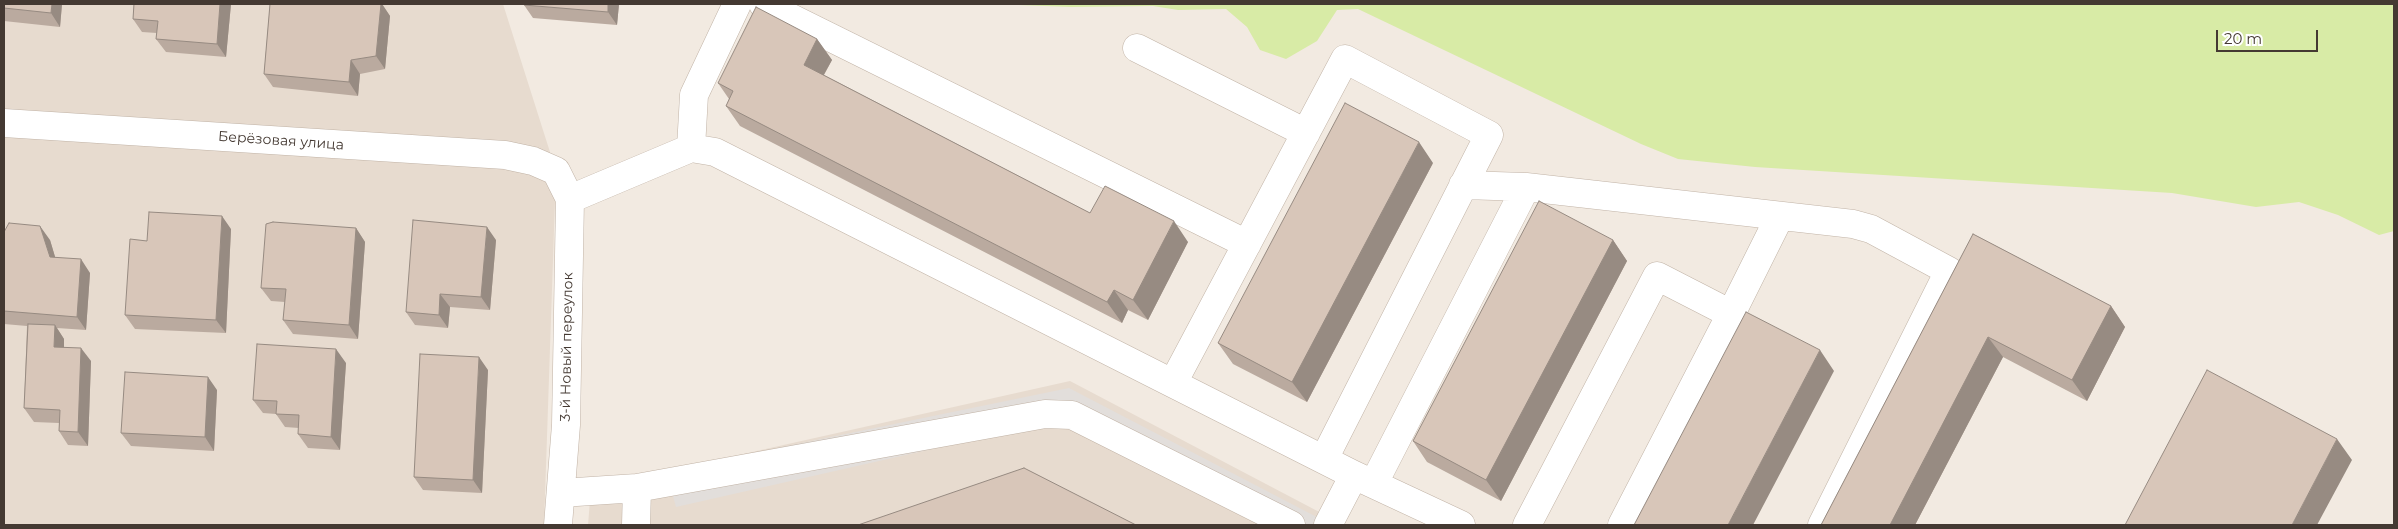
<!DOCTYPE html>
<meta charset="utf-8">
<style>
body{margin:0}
#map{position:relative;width:2398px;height:529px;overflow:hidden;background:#f2eae1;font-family:Montserrat,sans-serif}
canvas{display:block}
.frame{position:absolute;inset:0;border:5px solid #443932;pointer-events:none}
.scale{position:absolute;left:2216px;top:30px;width:102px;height:22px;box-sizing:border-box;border:2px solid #443932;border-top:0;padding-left:6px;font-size:15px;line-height:18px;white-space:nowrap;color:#443932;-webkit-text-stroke:4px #fff;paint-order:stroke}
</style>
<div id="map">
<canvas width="2398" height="529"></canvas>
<div class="frame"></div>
<div class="scale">20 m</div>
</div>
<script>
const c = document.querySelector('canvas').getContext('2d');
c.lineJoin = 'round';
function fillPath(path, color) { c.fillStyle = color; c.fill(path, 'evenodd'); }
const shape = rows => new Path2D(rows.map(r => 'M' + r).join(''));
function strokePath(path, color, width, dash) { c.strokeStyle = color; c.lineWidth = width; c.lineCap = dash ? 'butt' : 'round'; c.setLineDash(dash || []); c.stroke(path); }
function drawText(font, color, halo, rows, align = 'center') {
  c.font = font + ' Montserrat,sans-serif'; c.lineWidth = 4.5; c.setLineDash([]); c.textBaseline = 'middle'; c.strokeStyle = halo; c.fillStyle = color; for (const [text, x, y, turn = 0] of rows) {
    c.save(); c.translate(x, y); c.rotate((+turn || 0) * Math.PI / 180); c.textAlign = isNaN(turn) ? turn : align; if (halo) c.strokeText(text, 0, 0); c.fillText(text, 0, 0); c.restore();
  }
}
fillPath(shape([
 [4,4,503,4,556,171,544,525,4,525],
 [1070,381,1344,525,588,525,591,488]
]), '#e7dbcf');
fillPath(shape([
 [992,4,2394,4,2394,231,2379,235,2338,215,2299,202,2256,207,2172,193,1755,167,1678,159,1641,144,1358,9,1337,10,1317,41,1286,59,1260,50,1247,27,1226,9,1178,10,1153,6,1071,7]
]), '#d8eba6');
fillPath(shape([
 [1069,388,1332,525,1260,525,1060,420,676,507,666,471]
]), '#e2dedb');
const minor = shape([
 [763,4,1247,244],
 [1137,48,1306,133],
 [4,123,505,155,533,161,556,171,570,199,566,425,558,525],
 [691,148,694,95,737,4],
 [1463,185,1526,187,1853,224,1871,229,1949,271,1822,525],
 [570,199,691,148,715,152,1354,475,1461,525],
 [1173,383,1345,59,1489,135,1324,459],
 [1374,483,1526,187],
 [561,493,637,488,1045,414,1072,415,1291,525],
 [636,525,637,488],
 [1328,525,1354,475],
 [1527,525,1657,276,1731,314],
 [1622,525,1731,314,1780,216]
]);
strokePath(minor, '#c1b3a6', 29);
strokePath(minor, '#fff', 28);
fillPath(shape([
 [4,4,62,4,60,27,4,21],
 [134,4,231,4,226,57,166,52,156,39,157,33,142,32,133,19],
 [270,4,382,4,390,16,385,69,360,74,358,96,273,87,264,74],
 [524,4,619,4,617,25,533,18,524,5],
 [817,39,832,60,824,75,1090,213,1188,242,1148,320,1128,310,1122,323,740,126,726,106,729,99,718,83],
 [1433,163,1307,402,1233,364,1218,343],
 [356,228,365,242,358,339,293,334,283,320,285,302,271,301,261,288],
 [231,229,226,333,135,329,125,315,147,241],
 [4,232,50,240,55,257,90,273,86,330,57,328,64,339,64,347,91,361,88,446,68,445,59,431,59,423,34,422,24,408,27,326,4,324],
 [1973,234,2111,306,2125,327,2087,401,2003,357,1915,525,1821,525],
 [496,240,490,310,450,307,448,328,415,325,406,312],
 [1613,240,1627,261,1501,501,1427,462,1413,441],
 [346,363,340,450,308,448,298,434,299,428,285,427,276,414,263,413,253,400],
 [488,370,482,493,423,490,414,477],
 [217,390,214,451,131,446,121,433]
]), '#baaa9f');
fillPath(shape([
 [52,4,62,4,60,27,51,13],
 [220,4,231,4,226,57,217,44],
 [381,4,382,4,390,16,385,69,376,56],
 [608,4,619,4,617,25,608,12],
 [817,39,832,60,818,85,804,65],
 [351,60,360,74,358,96,349,82],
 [1419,142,1433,163,1307,402,1292,382],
 [222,216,231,229,226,333,216,320],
 [1174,221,1188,242,1148,320,1133,300],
 [40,226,50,240,59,270,50,257],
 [487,227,496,240,490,310,481,297],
 [356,228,365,242,358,339,349,325],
 [1613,240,1627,261,1501,501,1486,480],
 [81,259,90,273,86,330,77,317],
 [1114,290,1128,310,1122,323,1107,302],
 [440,294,450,307,448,328,439,315],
 [2111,306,2125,327,2087,401,2072,380],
 [55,325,64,339,64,360,54,347],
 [1988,337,2003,357,1915,525,1890,525],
 [81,348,91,361,88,446,78,432],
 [336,349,346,363,340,450,331,437],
 [1820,350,1834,371,1753,525,1728,525],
 [479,357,488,370,482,493,473,480],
 [208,377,217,390,214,451,205,437],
 [2337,439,2352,460,2317,525,2292,525]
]), '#978b82');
const building = shape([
 [4,4,52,4,51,13,4,8,4,4],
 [134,4,220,4,217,44,156,39,158,21,133,19,134,4],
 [270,4,381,4,376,56,351,60,349,82,264,74,270,4],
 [524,4,608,4,608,12,524,5,524,4],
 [756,7,817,39,804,65,1090,213,1105,186,1174,221,1133,300,1114,290,1107,302,726,106,733,91,718,83,756,7],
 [1345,103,1419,142,1292,382,1218,343,1345,103],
 [1539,201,1613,240,1486,480,1413,441,1539,201],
 [149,212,222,216,216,320,125,315,130,239,147,241,149,212],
 [413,220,487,227,481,297,440,294,439,315,406,312,413,220],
 [273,222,356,228,349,325,283,320,286,289,261,288,266,224,273,222],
 [9,223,40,226,50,257,81,259,77,317,4,311,4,232,9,223],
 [1973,234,2111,306,2072,380,1988,337,1890,525,1821,525,1973,234],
 [1746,312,1820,350,1728,525,1634,525,1746,312],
 [28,324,55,325,54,347,81,348,78,432,59,431,60,410,24,408,28,324],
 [257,344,336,349,331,437,298,434,299,415,276,414,277,401,253,400,257,344],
 [420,354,479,357,473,480,414,477,420,354],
 [2207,370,2337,439,2292,525,2125,525,2207,370],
 [125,372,208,377,205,437,121,433,125,372],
 [1024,468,1136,525,858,525,1024,468]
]);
fillPath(building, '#d8c6b9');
strokePath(building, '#978b82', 1);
drawText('14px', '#443932', '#fff', [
 ["Берёзовая улица",281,141,4],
 ["3-й Новый переулок",567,347,-89]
]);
</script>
